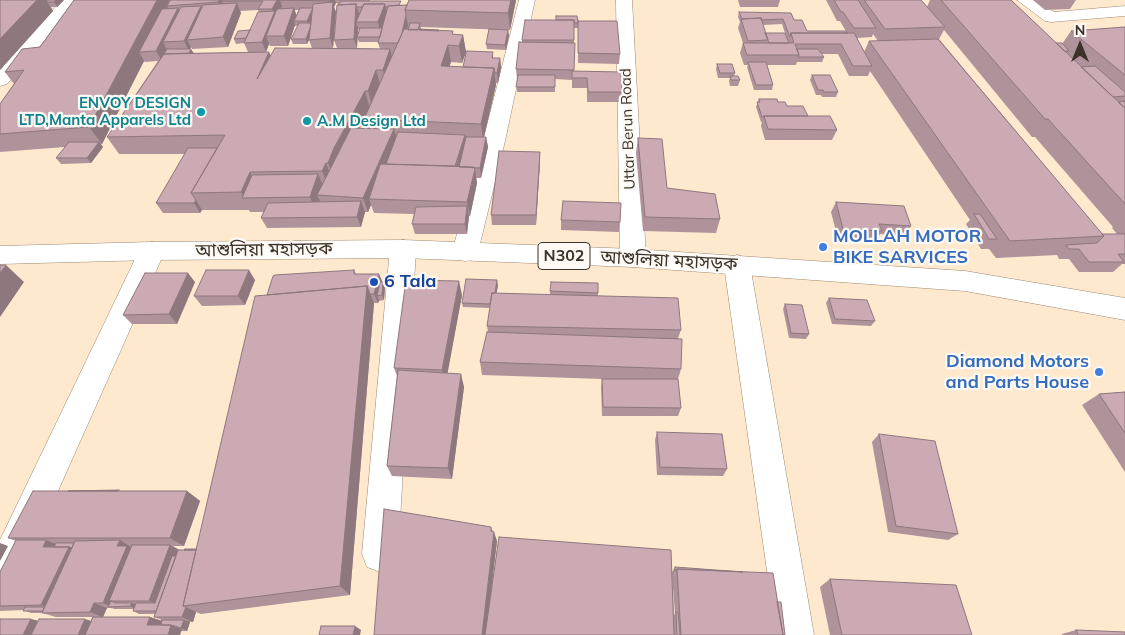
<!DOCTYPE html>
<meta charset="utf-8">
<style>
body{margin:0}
#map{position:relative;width:1125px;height:635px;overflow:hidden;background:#fee9cf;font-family:Mulish,sans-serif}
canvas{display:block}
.north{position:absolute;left:1055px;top:20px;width:50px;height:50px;-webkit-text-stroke:4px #fdf9f4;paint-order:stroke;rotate:0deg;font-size:14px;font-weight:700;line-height:20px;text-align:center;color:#3b3329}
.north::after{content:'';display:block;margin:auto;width:18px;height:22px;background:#3b3329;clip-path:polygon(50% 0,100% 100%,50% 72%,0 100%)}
</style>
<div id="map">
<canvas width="1125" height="635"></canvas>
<div class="north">N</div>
</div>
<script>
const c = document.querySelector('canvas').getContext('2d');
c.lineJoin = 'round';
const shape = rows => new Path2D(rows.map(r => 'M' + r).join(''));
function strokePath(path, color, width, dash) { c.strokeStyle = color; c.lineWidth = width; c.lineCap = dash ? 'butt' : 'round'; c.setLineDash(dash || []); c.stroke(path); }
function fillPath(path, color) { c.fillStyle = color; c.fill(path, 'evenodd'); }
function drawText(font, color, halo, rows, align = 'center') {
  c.font = font + ' Mulish,"Noto Sans Bengali",sans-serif'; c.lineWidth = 4.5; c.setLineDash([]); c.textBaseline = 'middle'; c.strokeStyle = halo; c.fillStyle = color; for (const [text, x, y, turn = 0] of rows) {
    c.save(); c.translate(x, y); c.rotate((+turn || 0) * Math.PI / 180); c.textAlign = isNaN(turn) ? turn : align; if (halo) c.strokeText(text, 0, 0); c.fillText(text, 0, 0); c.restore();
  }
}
const street = shape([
 [62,0,79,0,7,84,0,86,0,68,62,0],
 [519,0,535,0,505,141,478,252,474,259,465,261,456,259,452,252,483,141,519,0],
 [616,0,632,0,646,258,642,265,633,267,624,265,620,258,616,0],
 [1017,0,1036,0,1054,12,1125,6,1125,16,1051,22,1045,21,1017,0],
 [403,240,412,242,416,249,398,554,393,567,380,572,367,567,362,554,390,249,394,242,403,240],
 [152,242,161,244,165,251,13,592,0,597,0,540,139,251,143,244,152,242],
 [737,255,746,258,750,265,814,635,776,635,724,265,728,258,737,255]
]);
const highway = shape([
 [403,240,633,249,965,271,1125,298,1125,320,965,291,633,267,403,258,152,260,0,264,0,246,152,242,403,240]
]);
strokePath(street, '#9b8870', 1);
strokePath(highway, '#9b8870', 1);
fillPath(street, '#fff');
fillPath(highway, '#fff');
fillPath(shape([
 [0,0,64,0,57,7,51,7,53,11,0,70],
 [74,0,370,0,370,1,402,5,516,0,510,30,421,27,421,29,440,31,453,34,463,35,466,52,462,63,451,62,449,66,463,67,493,52,493,58,500,58,501,68,498,83,496,83,496,85,484,137,486,137,488,147,481,178,476,178,477,183,470,216,469,216,467,234,415,234,412,224,414,214,374,213,371,205,368,212,365,212,361,227,267,228,261,218,264,212,250,212,249,210,202,210,200,213,163,213,156,203,185,154,119,154,107,137,158,61,145,62,144,61,102,144,101,144,103,147,91,163,61,164,56,158,65,147,0,152,0,104,14,84,5,72,40,47],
 [336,3,339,4,334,40,337,48,333,48,336,12,334,7],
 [258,10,259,12,250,30,234,39,236,44,244,43,248,52,194,53,190,49,191,47,192,49,228,47,241,13,240,11],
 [295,10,299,10,296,15],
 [295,25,295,26,298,26,291,39,293,44,307,44,309,40,312,48,270,56,269,52,266,52,269,44,270,46,288,46],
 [358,28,359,31,357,37,359,42,378,42,380,49,357,48],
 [364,119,367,128,360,128],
 [738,0,780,0,778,7,740,7],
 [826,0,921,0,927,7,930,0,1011,0,1056,43,1062,44,1071,31,1125,27,1125,264,1122,264,1113,272,1079,272,1069,259,1059,259,1057,255,996,258,989,249,981,249,966,224,970,220,870,71,868,76,849,76,838,54,821,54,824,57,822,62,797,62,796,65,767,65,773,85,772,90,754,90,747,67,748,65,744,65,740,53,743,43,738,28,740,22,738,17,739,12,794,20,807,31,847,33,840,21,837,21],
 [782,24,788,42,765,33,763,25],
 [944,30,1032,137,1035,137,1113,227,1112,228,1117,234,1102,234,939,39],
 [873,34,878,41,869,41,864,52,857,38,872,37],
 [1033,0,1076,0,1070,9,1045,10],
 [578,21,620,54,619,64,578,63,578,28,574,28,574,71,622,92,621,102,587,102,587,88,572,88,572,80,555,79,555,92,517,92,517,79,516,69,522,42,522,40],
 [509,35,506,50,487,49,486,44],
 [717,64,735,73,734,76,740,80,738,86,730,86,729,81,730,78,718,78,716,69],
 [812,75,838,92,836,97,822,97,821,95,816,95,810,80],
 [759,99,778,102,837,130,832,140,765,140,761,126,762,122,761,122,756,107],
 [638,138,667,188,720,219,716,233,643,231,636,153],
 [540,152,540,162,536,225,492,225,491,215],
 [836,202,911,226,905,236,880,234,876,241,838,239,831,212],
 [561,220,620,222,619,232,561,230],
 [354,270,356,274,382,282,385,287,384,300,379,301,378,303,374,303,350,595,201,614,196,612,193,622,190,622,187,631,0,635,31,619,38,621,91,621,92,617,56,617,42,613,31,613,23,610,0,611,0,572,16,541,8,538,68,491,119,490,120,491,187,491,200,501,184,546,173,546,179,550,196,549,267,295],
 [107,608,111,608,115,609,134,609,133,611,139,614,155,614,154,617,162,620,160,625,162,621,150,617,103,617],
 [255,280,245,305,202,306,194,296],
 [195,282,177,324,132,324,123,315],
 [598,283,598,296,681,330,678,338,681,369,678,379,681,408,678,416,602,416,601,387,602,379,603,379,482,375,480,362,488,332,487,326,490,308,463,307,462,303,498,285,496,293,550,295,550,291],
 [462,295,447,373,464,387,452,479,392,476,387,466,397,376,394,368],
 [829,298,875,321,871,326,832,324,826,303],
 [785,304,809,334,806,339,789,338,783,309],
 [1125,392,1125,472,1082,405,1099,394],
 [657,432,727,469,723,476,657,475,655,440],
 [879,434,958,534,948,540,888,532,872,442],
 [491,527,497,541,490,598,672,572,675,567,777,602,785,635,374,635],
 [672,576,675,613,674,615],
 [830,579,972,635,830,635,820,587],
 [1076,630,1125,635,1062,635,1062,634]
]), '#af929a');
fillPath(shape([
 [37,0,46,0,53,11,0,70,0,39],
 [56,0,64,0,57,7,54,2],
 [157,0,174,0,167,6,169,10,139,52,144,61,102,144,89,127],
 [219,0,224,0,222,1,225,6,223,12,218,2],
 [277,0,284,0,280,0,282,6,266,36,269,44,266,52,262,42,274,13,272,9],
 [330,0,335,0,336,3,334,7,336,12,333,48,330,38,332,10,330,1],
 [511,0,516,0,510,30,508,13],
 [237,3,241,13,228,47,223,37],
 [356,4,359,14,358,22,356,22,358,28,357,48,354,39],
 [385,4,387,13,380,32,378,22],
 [201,6,205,15,187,40,191,47,189,51,184,41],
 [178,8,183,18,163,42,167,50,162,61,156,51],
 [294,8,297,18,294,21,295,25,288,46,284,36],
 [313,8,315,13,309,26,307,21],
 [406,15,408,25,402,52,400,42],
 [312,23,314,28,307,44,306,39],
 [508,30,509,35,506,50,505,45],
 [463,35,466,52,462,63,459,46],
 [448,45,451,62,444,83,441,66],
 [191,49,194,54,187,56],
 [390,49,394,66,387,87,383,70],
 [269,52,276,69,257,79],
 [500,58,501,68,498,83,497,73],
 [494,68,496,85,483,141,481,124],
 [376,70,381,87,373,109,368,91],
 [365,91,370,109,340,165,335,181,328,163,334,148],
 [394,129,398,143,369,199,371,205,368,212,363,198],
 [465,135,467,145,460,167,455,169],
 [486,137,488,147,481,178,480,168],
 [99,142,103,147,91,163,87,158],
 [540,152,540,162,536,225,536,215],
 [326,163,333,181,329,188,322,171],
 [475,169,477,183,470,216,467,202],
 [250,172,259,190,244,198,241,192],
 [318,174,324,188,317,195,320,201,316,212,310,197],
 [196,200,202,210,200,213,194,203],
 [361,201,365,212,361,227,357,217],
 [467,206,469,216,467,234,465,224],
 [6,265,24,282,0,317,0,273],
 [249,270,255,280,245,305,238,296],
 [188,273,195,282,177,324,169,314],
 [379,274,383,283,377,296,379,301,378,303,374,294],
 [497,280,498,285,494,309,493,304],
 [459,281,462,295,446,382,442,370],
 [383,282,385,287,384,300,382,295],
 [367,286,374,303,350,595,340,586],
 [461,374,464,387,452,479,448,468],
 [187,491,200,501,184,546,170,538],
 [494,532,497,541,486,635,482,635],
 [46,540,60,546,43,547],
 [120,540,131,547,130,548,136,551,109,601,117,604,112,607,103,603,117,546],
 [0,543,8,546,0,561],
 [170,545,181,551,159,605,149,601],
 [69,547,74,549,55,610,41,605],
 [94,603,107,608,103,617,90,612],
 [132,603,138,605,136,609,130,606],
 [186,607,196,612,193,622,182,617],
 [150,617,162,621,159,629,147,625],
 [31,619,46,623,40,635,23,635],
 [85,619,98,623,93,635,78,635],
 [184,620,190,622,187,631,181,628],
 [171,625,182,629,180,635,168,635],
 [355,626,361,630,360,635,353,635]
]), '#8e777d');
const building = shape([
 [0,0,37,0,0,39,0,0],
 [46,0,56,0,54,2,48,2,46,0],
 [74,0,157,0,89,127,0,134,0,104,24,70,5,72,22,49,40,47,74,0],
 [170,0,219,0,218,2,167,6,170,0],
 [223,0,277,0,272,9,258,9,263,1,222,1,223,0],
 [280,0,330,0,330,1,280,0],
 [409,0,511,0,508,13,405,10,409,0],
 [834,0,858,0,876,28,854,28,843,12,841,12,834,0],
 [864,0,921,0,945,27,885,29,864,0],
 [941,0,1011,0,1125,108,1125,204,1048,119,1045,119,941,0],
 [341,1,401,1,399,5,388,6,387,7,385,7,385,4,364,4,362,7,357,7,356,4,338,5,341,1],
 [333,2,330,38,309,40,313,4,333,2],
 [237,3,223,37,187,40,203,5,237,3],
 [356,4,354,39,334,40,337,5,356,4],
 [364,4,385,4,378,22,356,22,364,4],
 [407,5,405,10,406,15,402,33,398,43,378,43,388,6,407,5],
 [201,6,184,41,163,42,181,7,201,6],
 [178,8,156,51,139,52,162,9,178,8],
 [294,8,284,36,266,36,277,9,294,8],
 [300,8,313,8,307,21,294,21,300,8],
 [275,11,262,42,244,43,258,12,275,11],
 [739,12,791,13,794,20,802,20,807,31,846,31,848,33,791,33,790,37,783,19,761,20,761,18,742,19,739,12],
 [556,16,577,16,578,21,578,23,574,23,574,20,556,20,556,16],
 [761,18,768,40,748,41,741,19,761,18],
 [525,20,574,20,574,40,522,40,525,20],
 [578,21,617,21,620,54,578,53,578,21],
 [299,23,311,23,310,28,306,39,291,39,299,23],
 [410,23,420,23,418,30,408,30,410,23],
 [1125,27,1125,75,1071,31,1125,27],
 [360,28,382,28,380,37,357,37,360,28],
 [404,29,453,31,452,34,463,35,459,46,448,45,441,66,494,68,481,124,364,119,404,29],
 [419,29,439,30,439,31,419,30,419,29],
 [489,29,508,30,505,45,486,44,489,29],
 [250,30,246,38,234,39,238,31,250,30],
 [765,33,785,33,789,43,769,43,765,33],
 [791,33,854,33,872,66,853,66,841,44,795,44,799,55,747,55,743,43,794,43,791,33],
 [938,39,1104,236,1010,241,869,41,938,39],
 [519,42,575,43,574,70,516,69,519,42],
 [1056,43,1062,43,1069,51,1064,51,1056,43],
 [275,48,390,49,383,70,376,70,368,91,365,91,334,148,328,163,326,163,322,171,250,172,241,192,191,193,225,135,107,137,164,54,269,52,257,79,275,48],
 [167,49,191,49,189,53,164,54,167,49],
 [797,49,818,49,824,57,798,57,799,55,797,49],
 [467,51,493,52,492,58,500,58,497,73,495,73,494,68,463,67,466,53,467,51],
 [748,62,766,62,773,85,756,85,748,62],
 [717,64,732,64,735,73,720,73,717,64],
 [1095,66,1125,92,1125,96,1113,97,1081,67,1095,66],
 [572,71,621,72,622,92,588,92,587,78,572,78,572,71],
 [518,75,555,75,555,87,516,87,518,75],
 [812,75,830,75,838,92,824,92,823,90,818,90,812,75],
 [730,76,738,76,740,80,731,80,730,76],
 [759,99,777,99,778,102,785,102,787,106,803,106,808,116,764,116,763,117,762,117,757,102,760,102,759,99],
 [1125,101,1125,108,1118,102,1125,101],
 [764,116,830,116,837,130,768,129,764,116],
 [351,128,394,129,363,198,317,195,351,128],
 [398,132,465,135,455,166,386,164,398,132],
 [466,137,486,137,480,168,459,167,466,137],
 [638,138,662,139,667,188,715,194,720,219,645,217,638,138],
 [69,142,99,142,87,158,56,158,69,142],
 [188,148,217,148,191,193,196,200,194,203,156,203,188,148],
 [499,151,540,152,536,215,491,215,499,151],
 [382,164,474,167,475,169,467,202,369,199,380,165,382,164],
 [318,174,310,197,242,198,252,175,318,174],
 [361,201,357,217,261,218,268,203,361,201],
 [563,201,621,203,620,222,561,220,563,201],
 [836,202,904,206,911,226,879,224,882,231,843,229,836,202],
 [467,206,465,224,412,224,416,207,467,206],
 [974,214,980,214,997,239,989,239,974,214],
 [1102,234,1125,234,1125,254,1118,254,1124,262,1089,262,1079,249,1069,249,1066,245,1097,243,1104,236,1102,234],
 [0,265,6,265,0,273,0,265],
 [206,270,249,270,238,296,194,296,206,270],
 [354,270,354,274,379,274,374,294,370,294,367,286,267,295,273,276,275,275,354,270],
 [145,273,188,273,169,314,123,315,145,273],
 [466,279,497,280,495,293,492,293,490,304,462,303,466,279],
 [406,280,459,281,442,370,394,368,406,280],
 [380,282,383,282,382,295,377,296,380,282],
 [551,282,598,283,598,293,550,291,551,282],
 [367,286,340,586,183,606,255,296,367,286],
 [492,293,678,298,681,330,487,326,492,293],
 [829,298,867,300,875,321,835,319,829,298],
 [785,304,802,305,809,334,791,333,785,304],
 [487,332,682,339,681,369,480,362,487,332],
 [398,370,461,374,448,468,387,466,398,370],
 [602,379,678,379,681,408,603,407,602,379],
 [1125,392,1125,433,1099,394,1125,392],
 [657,432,722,434,727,469,660,467,657,432],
 [879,434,935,441,958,534,896,526,879,434],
 [119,490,118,491,68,491,119,490],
 [33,491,187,491,170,538,8,538,33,491],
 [384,509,491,527,491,531,494,532,482,635,374,635,384,509],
 [499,537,671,550,674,635,485,635,499,537],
 [16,540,46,540,43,547,69,547,41,605,0,606,0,572,16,540],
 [120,540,117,546,127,546,103,603,94,603,90,612,42,613,75,541,120,540],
 [56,543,74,543,72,548,69,547,54,547,56,543],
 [132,545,170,545,149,601,109,601,132,545],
 [185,549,196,549,196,550,184,550,185,549],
 [178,550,196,550,183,606,186,607,182,617,154,617,178,550],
 [172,556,176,556,156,611,133,611,136,603,155,603,172,556],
 [675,567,743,572,677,569,676,571,675,571,675,567],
 [677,569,773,573,783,635,681,635,677,569],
 [830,579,956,585,972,635,842,635,830,579],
 [111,601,115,603,132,603,130,606,108,607,111,601],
 [777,602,781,602,785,635,783,635,777,602],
 [25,607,44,607,43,611,23,611,25,607],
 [676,612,678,612,680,635,677,635,676,612],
 [93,617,150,617,147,625,171,625,168,635,85,635,93,617],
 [0,619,31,619,23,635,0,635,0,619],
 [39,619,85,619,78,635,31,635,39,619],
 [162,620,184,620,181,628,171,625,161,625,162,620],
 [321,626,355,626,353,635,319,635,321,626],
 [1076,630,1125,632,1125,635,1078,635,1076,630]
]);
fillPath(building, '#cbaab3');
strokePath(building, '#8e777d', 1);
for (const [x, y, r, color] of [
 [201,112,5,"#0f9aa8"],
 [307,121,5,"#0f9aa8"],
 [823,247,5,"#3f7fe0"],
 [374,282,5,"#1a4fb4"],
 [1099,372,5,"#3f7fe0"]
]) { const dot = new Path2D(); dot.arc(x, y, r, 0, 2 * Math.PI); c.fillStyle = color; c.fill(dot); strokePath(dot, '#fdf9f4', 2); }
drawText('bold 15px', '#0d838f', '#fdf9f4', [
 ["ENVOY DESIGN",191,103],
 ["LTD,Manta Apparels Ltd",191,120],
 ["A.M Design Ltd",317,121,"left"]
], 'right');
drawText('15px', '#3b3329', '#fdf9f4', [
 ["Uttar Berun Road",628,129,-92]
]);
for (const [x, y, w] of [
 [564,256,52]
]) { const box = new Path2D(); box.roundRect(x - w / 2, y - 13.5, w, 27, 4); c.fillStyle = '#fdf9f4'; c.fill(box); strokePath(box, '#3b3329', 1); }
drawText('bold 16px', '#3b3329', null, [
 ["N302",564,256]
]);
drawText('bold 18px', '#366cbe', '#fdf9f4', [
 ["MOLLAH MOTOR",833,237],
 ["BIKE SARVICES",833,258],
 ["Diamond Motors",1089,362,"right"],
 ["and Parts House",1089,383,"right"]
], 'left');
drawText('18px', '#3b3329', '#fdf9f4', [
 ["আশুলিয়া মহাসড়ক",264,250,-1],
 ["আশুলিয়া মহাসড়ক",669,261,3]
]);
drawText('bold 18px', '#164399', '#fdf9f4', [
 ["6 Tala",384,282]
], 'left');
</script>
